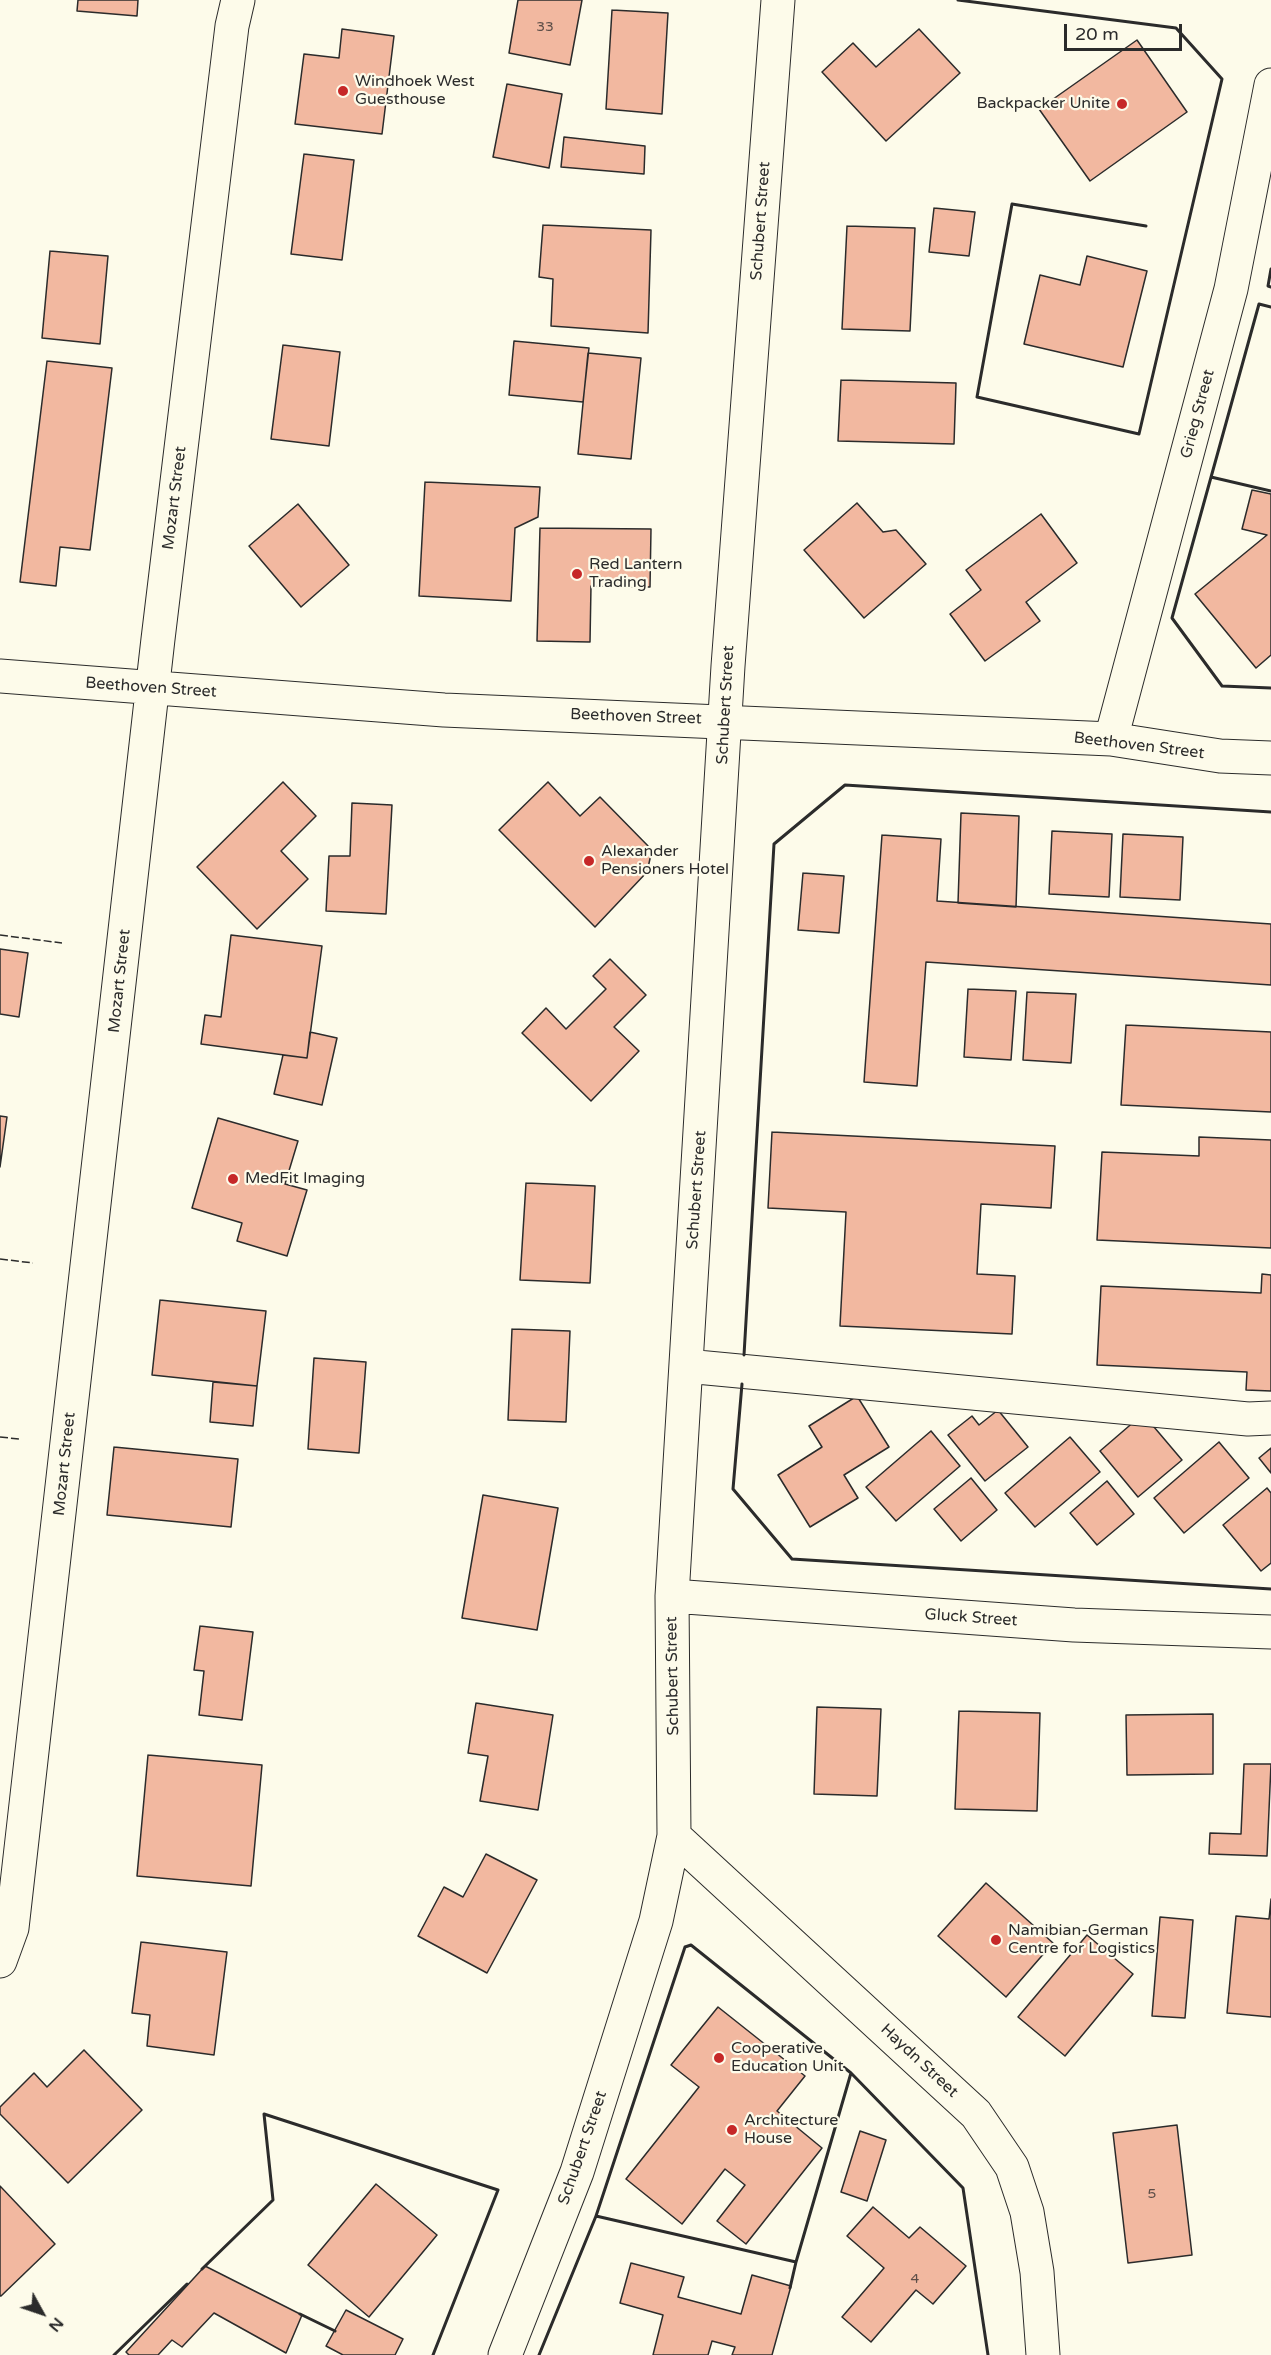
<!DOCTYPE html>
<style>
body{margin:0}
#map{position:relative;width:1271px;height:2355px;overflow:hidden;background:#fdfbea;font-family:"Varela Round",sans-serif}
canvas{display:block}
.north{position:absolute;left:12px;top:2283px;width:60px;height:60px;-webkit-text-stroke:4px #fdfbea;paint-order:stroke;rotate:130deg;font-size:16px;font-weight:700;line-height:24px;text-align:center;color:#2b2b2b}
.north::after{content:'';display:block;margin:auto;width:21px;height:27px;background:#2b2b2b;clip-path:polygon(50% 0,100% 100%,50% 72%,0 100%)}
.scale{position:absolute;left:1064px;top:24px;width:118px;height:27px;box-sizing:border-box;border:3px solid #2b2b2b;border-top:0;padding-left:8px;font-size:18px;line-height:21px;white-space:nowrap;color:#2b2b2b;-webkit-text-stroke:4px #fdfbea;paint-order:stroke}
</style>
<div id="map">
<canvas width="1271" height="2355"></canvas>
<div class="north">N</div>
<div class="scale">20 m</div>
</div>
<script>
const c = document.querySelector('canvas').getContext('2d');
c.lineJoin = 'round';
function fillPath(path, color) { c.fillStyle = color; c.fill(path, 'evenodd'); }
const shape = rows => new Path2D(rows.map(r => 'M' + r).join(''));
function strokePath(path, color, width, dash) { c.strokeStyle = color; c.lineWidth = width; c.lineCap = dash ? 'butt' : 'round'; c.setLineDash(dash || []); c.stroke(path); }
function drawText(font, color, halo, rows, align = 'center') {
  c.font = font + ' "Varela Round",sans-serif'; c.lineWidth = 4.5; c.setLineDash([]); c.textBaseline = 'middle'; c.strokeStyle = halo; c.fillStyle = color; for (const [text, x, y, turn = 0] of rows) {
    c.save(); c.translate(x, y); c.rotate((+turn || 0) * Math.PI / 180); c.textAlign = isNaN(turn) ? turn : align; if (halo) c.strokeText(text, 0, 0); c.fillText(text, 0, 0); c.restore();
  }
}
const building = shape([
 [78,0,138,0,137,16,77,11,78,0],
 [518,0,582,0,570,65,509,53,518,0],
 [612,10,668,13,662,114,606,109,612,10],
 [342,29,394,36,382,134,295,124,304,54,339,58,342,29],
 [919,29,960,73,886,141,822,72,853,43,876,67,919,29],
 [1137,40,1187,112,1090,181,1039,109,1137,40],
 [507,84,562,94,549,168,493,157,507,84],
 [564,137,645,146,644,174,561,167,564,137],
 [304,154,354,160,342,260,291,254,304,154],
 [934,208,975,212,969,256,929,252,934,208],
 [543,225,651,230,648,333,551,326,553,279,539,277,543,225],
 [847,226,915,228,910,331,842,329,847,226],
 [50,251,108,256,100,344,42,338,50,251],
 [1087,256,1147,271,1123,367,1024,344,1040,275,1080,285,1087,256],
 [514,341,589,348,583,402,509,395,514,341],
 [283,345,340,352,329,446,271,439,283,345],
 [588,353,641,358,631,459,578,454,588,353],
 [47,361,112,368,90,550,60,547,56,586,20,582,47,361],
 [841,380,956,383,954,444,838,441,841,380],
 [425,482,540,487,538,517,515,528,511,601,419,596,425,482],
 [1252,490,1271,494,1271,655,1256,668,1195,594,1267,535,1242,529,1252,490],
 [857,503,883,532,896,530,926,564,864,618,804,550,857,503],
 [298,504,349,565,301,607,249,546,298,504],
 [1041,514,1077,563,1026,602,1040,621,985,661,950,614,981,590,966,570,1041,514],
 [540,528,651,529,650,587,591,586,590,642,537,641,540,528],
 [283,782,316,816,281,851,308,879,257,929,197,867,283,782],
 [548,782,580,816,600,797,652,850,647,872,595,927,499,830,548,782],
 [352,803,392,805,386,914,326,911,329,856,350,856,352,803],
 [961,813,1019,816,1016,907,958,903,961,813],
 [1052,831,1112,834,1109,897,1049,894,1052,831],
 [1123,834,1183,837,1180,900,1120,897,1123,834],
 [882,835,941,839,937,901,1271,924,1271,985,926,962,917,1086,864,1082,882,835],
 [803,873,844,876,839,933,798,930,803,873],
 [231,935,322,946,307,1058,201,1044,205,1015,221,1017,231,935],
 [0,949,28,953,19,1017,0,1014,0,949],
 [610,959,646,995,614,1027,639,1051,591,1101,522,1033,546,1008,566,1029,606,989,593,976,610,959],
 [968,989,1016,991,1011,1060,964,1057,968,989],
 [1027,992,1076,994,1071,1063,1023,1060,1027,992],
 [1126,1025,1271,1032,1271,1112,1121,1105,1126,1025],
 [310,1032,337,1038,322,1105,274,1094,283,1055,307,1058,310,1032],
 [0,1116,7,1117,0,1167,0,1116],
 [218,1118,298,1141,285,1184,307,1190,287,1256,237,1241,242,1223,192,1208,218,1118],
 [772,1132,1055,1146,1051,1208,981,1204,977,1274,1015,1276,1012,1334,840,1326,846,1212,768,1208,772,1132],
 [1199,1137,1271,1140,1271,1248,1097,1240,1102,1152,1199,1156,1199,1137],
 [526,1183,595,1186,590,1283,520,1280,526,1183],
 [1262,1274,1271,1275,1271,1391,1246,1390,1247,1372,1097,1365,1101,1286,1261,1293,1262,1274],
 [160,1300,266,1311,257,1386,152,1375,160,1300],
 [512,1329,570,1331,566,1422,508,1420,512,1329],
 [314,1358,366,1362,359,1453,308,1449,314,1358],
 [213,1382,257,1386,253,1426,210,1422,213,1382],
 [857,1396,889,1447,844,1475,858,1498,810,1527,778,1475,822,1447,809,1426,857,1396],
 [998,1410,1028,1447,985,1481,948,1435,972,1416,979,1425,998,1410],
 [1143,1414,1182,1460,1138,1497,1100,1451,1143,1414],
 [931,1431,960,1466,896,1521,866,1487,931,1431],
 [1070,1437,1100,1472,1035,1527,1005,1493,1070,1437],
 [1219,1442,1249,1478,1184,1533,1154,1498,1219,1442],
 [114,1447,238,1459,231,1527,107,1515,114,1447],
 [1271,1448,1271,1473,1259,1458,1271,1448],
 [971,1478,997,1510,961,1541,934,1509,971,1478],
 [1107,1481,1134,1514,1097,1545,1070,1513,1107,1481],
 [1267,1488,1271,1493,1271,1563,1261,1571,1223,1525,1267,1488],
 [483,1495,558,1508,537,1630,462,1618,483,1495],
 [200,1626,253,1632,242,1720,199,1715,204,1671,194,1670,200,1626],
 [476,1703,553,1715,538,1810,480,1801,488,1756,468,1753,476,1703],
 [817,1707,881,1709,877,1796,814,1794,817,1707],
 [959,1711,1040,1713,1037,1811,955,1809,959,1711],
 [1213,1714,1213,1774,1127,1775,1126,1715,1213,1714],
 [148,1755,262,1765,251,1886,137,1876,148,1755],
 [1244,1764,1271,1764,1267,1856,1209,1854,1210,1833,1241,1834,1244,1764],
 [486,1854,537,1880,487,1973,418,1936,444,1887,463,1897,486,1854],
 [986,1883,1053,1943,1006,1997,938,1936,986,1883],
 [1271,1899,1271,2017,1227,2013,1236,1916,1269,1919,1271,1899],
 [1160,1917,1193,1920,1185,2018,1152,2016,1160,1917],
 [1087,1935,1133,1974,1065,2056,1018,2017,1087,1935],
 [141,1942,227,1952,214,2055,147,2046,150,2015,132,2013,141,1942],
 [718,2007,805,2076,777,2111,822,2148,746,2244,717,2221,745,2185,725,2169,682,2224,626,2179,699,2087,671,2065,718,2007],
 [84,2050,142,2110,68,2183,0,2114,0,2107,34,2073,47,2087,84,2050],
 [1177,2125,1192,2255,1128,2263,1113,2133,1177,2125],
 [860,2131,886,2140,867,2201,841,2192,860,2131],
 [376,2184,437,2235,369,2317,308,2265,376,2184],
 [0,2186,55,2244,1,2296,0,2296,0,2186],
 [873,2207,909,2238,920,2227,966,2266,933,2304,916,2290,871,2342,842,2317,884,2268,847,2236,873,2207],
 [631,2263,684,2277,678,2297,741,2314,752,2275,791,2286,772,2355,732,2355,735,2347,712,2341,708,2355,653,2355,663,2315,620,2303,631,2263],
 [205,2266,302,2315,286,2353,214,2313,182,2347,172,2340,158,2355,129,2355,126,2352,205,2266],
 [346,2310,403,2339,395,2355,343,2355,326,2346,346,2310]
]);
fillPath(building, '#f2b8a0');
strokePath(building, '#2b2b2b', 1.5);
const minor = shape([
 [0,676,444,710,1111,739,1220,756,1271,758],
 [1111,739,1231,289,1271,85],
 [686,1366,1248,1419,1271,1418],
 [672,1596,1074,1625,1271,1632],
 [674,1836,976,2114,1012,2167,1027,2212,1037,2272,1043,2355],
 [0,1961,12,1928,158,639,232,26,238,0],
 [505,2355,577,2172,656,1921,674,1836,672,1596,728,666,778,0]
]);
strokePath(minor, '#2b2b2b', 35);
strokePath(minor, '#fdfbea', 33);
strokePath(shape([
 [0,935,62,943],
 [0,1259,33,1263],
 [0,1437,19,1439]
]), '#2b2b2b', 1.5, [8, 3]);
strokePath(shape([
 [958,0,1176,28,1222,79,1139,434,977,397,1012,204,1146,226],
 [1271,269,1268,286,1271,287],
 [1271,307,1259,304,1172,618,1222,686,1271,688],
 [1211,477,1271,491],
 [744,1355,774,844,845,785,1271,812],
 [742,1384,733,1489,792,1559,1271,1589],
 [596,2216,685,1947,691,1945,851,2073,963,2188,988,2355],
 [796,2262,851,2073],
 [202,2269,273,2200,264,2114,498,2190,433,2355],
 [300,2314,335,2331],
 [114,2355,187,2284],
 [539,2355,596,2216,796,2262,790,2288]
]), '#2b2b2b', 3);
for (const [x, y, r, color] of [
 [343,91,6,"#c62828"],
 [1122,104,6,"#c62828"],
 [577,574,6,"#c62828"],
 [589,861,6,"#c62828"],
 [233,1179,6,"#c62828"],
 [996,1940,6,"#c62828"],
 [719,2058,6,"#c62828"],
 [732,2130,6,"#c62828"]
]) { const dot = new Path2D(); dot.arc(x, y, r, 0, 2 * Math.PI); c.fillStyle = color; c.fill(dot); strokePath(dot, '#fdfbea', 2); }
drawText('14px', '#5d4e48', null, [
 ["33",545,27],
 ["5",1152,2194],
 ["4",915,2279]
]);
drawText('16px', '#2b2b2b', '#fdfbea', [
 ["Windhoek West",355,82],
 ["Guesthouse",355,100],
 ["Backpacker Unite",1110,104,"right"],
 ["Red Lantern",589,565],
 ["Trading",589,583],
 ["Alexander",601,852],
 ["Pensioners Hotel",601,870],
 ["MedFit Imaging",245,1179],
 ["Namibian-German",1008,1931],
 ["Centre for Logistics",1008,1949],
 ["Cooperative",731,2049],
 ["Education Unit",731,2067],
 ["Architecture",744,2121],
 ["House",744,2139]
], 'left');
drawText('16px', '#2b2b2b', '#fdfbea', [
 ["Schubert Street",761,221,-86],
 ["Grieg Street",1198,414,-75],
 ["Mozart Street",175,498,-83],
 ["Beethoven Street",151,688,4],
 ["Schubert Street",726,705,-87],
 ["Beethoven Street",636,717,2],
 ["Beethoven Street",1139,746,7],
 ["Mozart Street",120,981,-84],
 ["Schubert Street",697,1190,-86],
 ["Mozart Street",65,1464,-84],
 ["Gluck Street",971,1618,4],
 ["Schubert Street",673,1676,-91],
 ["Haydn Street",919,2061,43],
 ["Schubert Street",583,2148,-71]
]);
</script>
